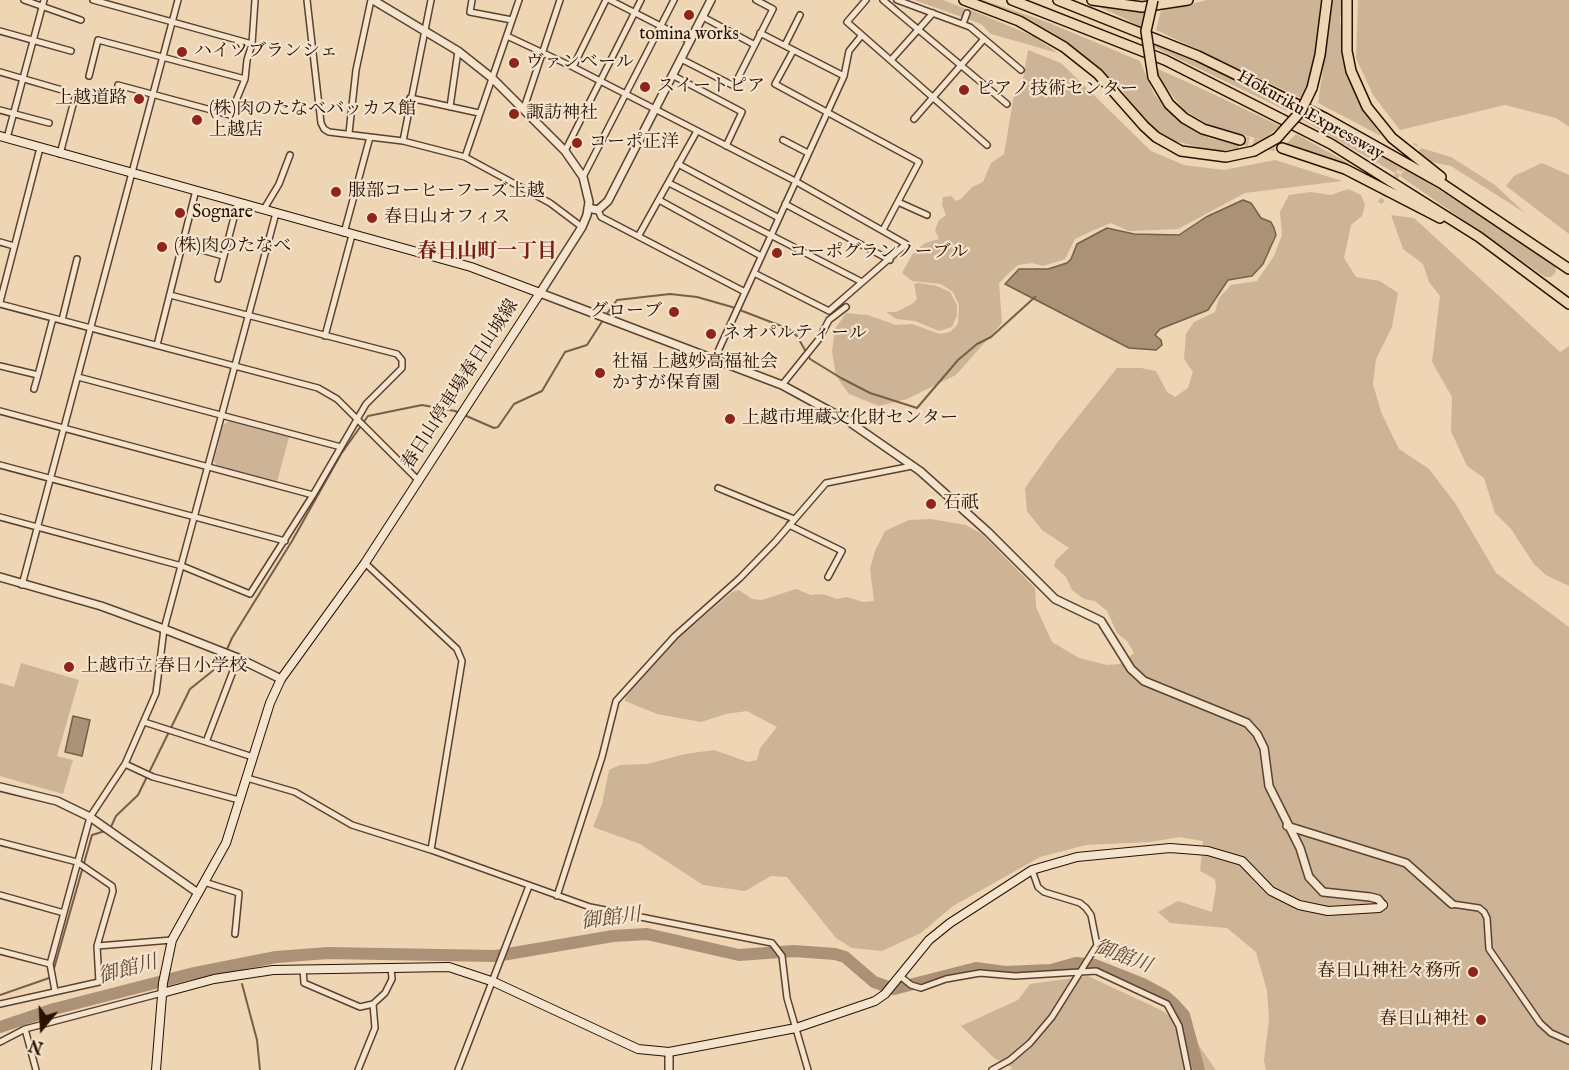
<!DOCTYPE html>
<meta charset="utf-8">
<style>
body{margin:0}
#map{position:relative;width:1569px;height:1070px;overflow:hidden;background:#eed5b4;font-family:"IM FELL English",serif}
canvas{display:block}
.north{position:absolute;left:12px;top:998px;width:60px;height:60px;-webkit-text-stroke:4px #f4e4ce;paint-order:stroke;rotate:198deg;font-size:16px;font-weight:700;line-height:24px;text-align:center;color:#2a1001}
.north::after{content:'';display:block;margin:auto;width:21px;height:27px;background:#2a1001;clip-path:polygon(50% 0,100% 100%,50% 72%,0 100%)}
</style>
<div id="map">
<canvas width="1569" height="1070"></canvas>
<div class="north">N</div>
</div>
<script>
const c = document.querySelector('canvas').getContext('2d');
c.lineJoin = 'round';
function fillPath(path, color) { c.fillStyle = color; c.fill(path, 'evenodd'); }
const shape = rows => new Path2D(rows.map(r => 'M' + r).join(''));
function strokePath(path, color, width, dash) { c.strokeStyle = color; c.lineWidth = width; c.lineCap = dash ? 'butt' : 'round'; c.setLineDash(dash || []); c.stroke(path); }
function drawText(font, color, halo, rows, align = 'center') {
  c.font = font + ' "IM FELL English","Noto Serif JP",serif'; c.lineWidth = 4.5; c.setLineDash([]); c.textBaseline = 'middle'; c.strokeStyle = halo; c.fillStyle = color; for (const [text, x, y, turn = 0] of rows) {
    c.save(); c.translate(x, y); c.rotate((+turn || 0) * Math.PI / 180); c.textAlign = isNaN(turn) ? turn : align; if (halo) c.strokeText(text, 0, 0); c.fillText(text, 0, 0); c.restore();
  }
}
fillPath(shape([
 [914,0,943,0,966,9,962,17],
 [976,0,983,0,1047,22,1140,61,1154,94,1176,119,1209,138,1239,145,1238,149,1214,151,1175,141,1156,130,1135,110,1122,90,1074,50,1043,29],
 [1207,0,1324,0,1311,78,1301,98,1156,30,1161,11],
 [1333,0,1343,0,1340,19,1343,51,1352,85,1365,112,1381,136,1318,103],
 [1358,0,1569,0,1569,127,1556,118,1505,105,1400,130,1373,95,1356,58],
 [1097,6,1145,10,1141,28,1124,18],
 [971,10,1033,36,1058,53,991,34,981,24,968,19],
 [1151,41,1230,76,1292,105,1287,111,1152,46],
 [1028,50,1061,63,1151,151,1184,165,1224,170,1275,160,1342,181,1245,193,1178,229,1129,231,1111,223,1096,229,1075,239,1065,259,1043,266,1032,263,1018,265,1008,274,999,283,1002,323,956,375,907,399,879,406,849,394,836,376,832,351,835,329,846,313,868,315,896,325,912,324,940,334,950,332,958,324,959,305,953,292,941,284,912,281,902,273,912,255,925,243,939,239,935,230,939,220,946,215,942,205,943,197,951,196,956,201,961,199,972,187,983,182,991,163,1004,154,1014,95,1022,85],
 [1156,68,1211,93,1280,126,1263,140,1210,126,1184,110,1164,85],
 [1304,110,1401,164,1395,173,1299,118],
 [1296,134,1343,160,1352,167,1285,145],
 [1421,148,1451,157,1495,185,1525,213,1451,166,1431,162,1417,153],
 [1542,163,1569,175,1569,234,1506,186,1514,176],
 [1406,168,1555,265,1556,272,1551,277,1545,277,1400,176],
 [1348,189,1361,195,1365,205,1362,216,1351,225,1344,258,1356,277,1380,281,1398,293,1392,327,1376,359,1373,384,1381,412,1399,449,1429,469,1455,503,1496,573,1569,627,1569,1070,1266,1070,1264,1060,1269,1019,1267,991,1256,952,1227,928,1170,923,1158,912,1178,901,1212,912,1216,887,1215,879,1200,871,1203,841,1179,837,1151,842,1086,845,1040,857,953,906,921,933,882,951,852,948,836,938,787,877,771,876,745,891,703,885,640,844,593,827,602,804,609,770,620,765,647,764,685,754,714,750,748,762,757,760,760,748,777,727,747,711,726,714,701,722,657,714,625,701,626,690,675,641,732,592,739,590,752,599,762,600,796,589,811,595,823,594,837,599,847,597,863,602,874,601,870,569,875,551,885,531,909,520,931,519,966,525,982,534,1035,588,1036,607,1052,642,1079,658,1107,665,1120,664,1134,653,1127,641,1117,633,1107,611,1095,601,1084,599,1072,590,1066,577,1054,566,1056,560,1069,548,1042,530,1027,511,1025,488,1057,443,1117,368,1141,368,1156,371,1167,392,1175,397,1188,388,1193,372,1184,359,1186,334,1194,322,1215,312,1219,298,1231,285,1257,281,1274,256,1282,235,1280,212,1289,195,1311,192,1331,195],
 [1391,215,1414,218,1560,352,1569,346,1569,586,1546,575,1534,564,1511,529,1495,513,1484,478,1467,466,1451,431,1452,397,1432,362,1440,296,1429,282,1423,264,1403,249],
 [919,283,937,286,950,292,957,305,957,315,952,327,939,331,915,321,896,319,886,312,896,312,912,304,917,299,914,284],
 [229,421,289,437,277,482,217,466,214,461,223,425],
 [21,663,79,680,57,756,73,760,63,794,0,776,0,683,14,687],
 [1088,976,1163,1011,1190,1033,1216,1070,1009,1070,1013,1068,994,1058,961,1026,1018,1000,1030,984]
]), '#cdb496');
const water = shape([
 [1243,200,1251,203,1261,218,1271,222,1274,228,1276,235,1263,264,1252,276,1228,280,1208,310,1160,329,1155,335,1161,340,1162,345,1156,350,1129,348,1005,284,1019,269,1048,269,1067,263,1071,259,1077,244,1107,228,1134,234,1179,235,1206,217,1243,200],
 [73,716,90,720,82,756,65,752,73,716]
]);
fillPath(water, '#ab9277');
strokePath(water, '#775e48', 1.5);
strokePath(shape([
 [606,315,617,300,670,294,697,297,732,307,789,329,797,336,810,359,841,378,870,393,917,408,958,360,977,344,991,337,1035,297],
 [110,829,116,816,138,795,190,689,220,665,232,638,292,541,341,454,368,416,422,405,455,411,494,428,498,427,514,404,542,391,565,352,587,345,603,320],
 [53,972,92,835,105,831],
 [242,984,257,1040,260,1070],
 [0,995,52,977],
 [0,1022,1,1026]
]), '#775e48', 2);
strokePath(shape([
 [0,1027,54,1009,190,974,276,957,328,953,496,956,613,936,647,934,739,955,794,951,835,954,845,957,874,982,894,989,976,968,1005,972,1051,970,1076,963,1095,965,1143,984,1165,996,1174,1004,1184,1015,1199,1070]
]), '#ab9277', 12);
strokePath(shape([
 [1380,203,1416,144]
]), '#d1b799', 5, [5, 2.5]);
strokePath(shape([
 [1240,140,1282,148]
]), '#d1b799', 9, [9, 4.5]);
const minor = shape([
 [24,0,81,20],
 [93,0,252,44],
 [307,0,321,123,324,129,329,132,403,141,465,157,550,203,582,227],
 [472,0,470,12,512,20],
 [610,0,690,41],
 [866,0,847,22,987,145],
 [883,0,1007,104],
 [897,0,970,27,1021,70],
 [703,17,753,44],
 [963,24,967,13],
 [0,31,71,51],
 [760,33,844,76],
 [507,36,573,67,795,181,906,244,829,311,754,273],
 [785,45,800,15],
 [793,51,775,84,919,162,883,230],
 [681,59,734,86,773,9,756,0],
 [891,60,933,13],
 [573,67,606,0],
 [0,72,62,90],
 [672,75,742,112,726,146],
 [89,76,98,40,245,79],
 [118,85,230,115,245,79,247,60,252,44,255,0],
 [410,98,479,113],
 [450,107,458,51],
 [524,108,560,0],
 [0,110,49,123],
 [914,119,984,39],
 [349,133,356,70,371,0],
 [7,138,44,0],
 [783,140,808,153],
 [403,141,431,0],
 [565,151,641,0],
 [60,154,75,97],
 [465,157,519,0],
 [678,164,779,218],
 [583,177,674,0],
 [669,183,862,282],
 [659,200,761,256],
 [898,202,927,215],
 [785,204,890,260],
 [264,209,279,184,290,155],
 [598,210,601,217,745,292],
 [344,233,370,137],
 [639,235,697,131],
 [0,242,14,246],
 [184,245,223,256],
 [218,279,238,202],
 [0,302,40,148],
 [0,304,318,388,337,399,417,479],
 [62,320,77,259],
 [325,336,352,235],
 [157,345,196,190],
 [714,360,844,76,849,51,862,35],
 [0,366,38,375,53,318],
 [78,377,341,447],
 [782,385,819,339,829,320,846,307],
 [34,389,38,375],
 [0,411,313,495],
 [0,465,285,541],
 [718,488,794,519],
 [0,517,182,566,250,594,313,495,366,404,402,368,402,360,397,354,170,295],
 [789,525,842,551,828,577],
 [365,563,457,649,462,661,431,850],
 [22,585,178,0],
 [144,722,253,757],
 [206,742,238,658],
 [125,764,153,777,239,800],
 [247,778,295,792,352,825,431,850,590,907,772,943,782,956,787,998,808,1070],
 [0,842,77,862,112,886,113,891,97,946,99,982,0,1004],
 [204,882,239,893,235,934],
 [0,895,64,913],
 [557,896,602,757,616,701,675,636,740,578,775,542,826,483,912,466],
 [1452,904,1479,908,1484,912,1487,918,1489,949,1540,1023,1551,1033,1569,1041],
 [97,946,172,940],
 [0,951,50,964],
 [303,969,304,983,360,1007,373,1004,385,993,392,979,391,967],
 [900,976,911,985,921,988,946,979,980,973,1015,976,1096,971,1167,1004,1179,1026,1188,1070],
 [55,991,50,964,90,817,125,764,156,693,164,629,276,213],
 [25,1029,36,1070],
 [0,1042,25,1029,162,993],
 [358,1070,375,1028,373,1004],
 [458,1070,529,886],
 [992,1070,1010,1060,1030,1043,1052,1017,1097,945,1091,915,1086,908,1080,903,1044,892,1038,887,1032,870]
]);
const tertiary = shape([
 [373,0,458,51,492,78,565,151,583,177,589,202,587,215,582,227,540,293,782,385,848,421,920,471,988,532,1055,599,1101,621,1131,669,1144,681,1247,723,1257,734,1264,748,1269,786,1300,848,1309,877,1323,892,1370,897,1378,899,1383,905],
 [588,208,598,210,608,201,711,0],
 [0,577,101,606,164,629,238,658,281,679],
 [0,787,57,801,90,817,198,893],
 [1287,826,1406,863,1452,904],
 [669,1052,669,1070]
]);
const secondary = shape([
 [0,136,471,267,540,293,365,563,281,679,270,703,226,843,172,940,163,983,156,1070],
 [162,993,214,979,273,970,449,967,494,982,638,1049,669,1052,796,1028,875,1001,885,994,929,940,950,923,1032,870,1077,857,1170,848,1208,851,1242,861,1271,891,1299,905,1328,911,1379,908,1383,905]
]);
const motorway = shape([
 [964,0,1019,21,1064,47,1098,74,1144,126,1156,137,1181,151,1226,157,1254,151,1277,138],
 [1012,0,1165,60,1331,144,1479,237,1569,304],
 [1058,0,1198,56,1325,118,1441,183,1569,269],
 [1092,0,1142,7,1188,0],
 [1347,0,1347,51,1351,71,1367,107,1392,138,1441,177],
 [1153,77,1169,104,1184,118,1203,129,1240,140],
 [1312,88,1320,55,1327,0],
 [1282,148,1345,169,1440,218]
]);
strokePath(minor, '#5b412e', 8);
strokePath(tertiary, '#5b412e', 10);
strokePath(secondary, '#2a1001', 10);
strokePath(motorway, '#2a1001', 12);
strokePath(minor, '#f4e4ce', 5);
strokePath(tertiary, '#f4e4ce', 7);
strokePath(secondary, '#f4e4ce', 8);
strokePath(motorway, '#eed5b4', 9);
const motorwayBridge = shape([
 [1153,77,1146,31,1153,0],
 [1277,138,1301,111,1312,88]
]);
strokePath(motorwayBridge, '#2a1001', 12, []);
strokePath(motorwayBridge, '#eed5b4', 9);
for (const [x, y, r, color] of [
 [689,15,6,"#8f2418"],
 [182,52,6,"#8f2418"],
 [514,63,6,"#8f2418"],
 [645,87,6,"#8f2418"],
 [964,90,6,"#8f2418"],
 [139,99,6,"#8f2418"],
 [514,114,6,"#8f2418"],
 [197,120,6,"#8f2418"],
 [577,143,6,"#8f2418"],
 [336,192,6,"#8f2418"],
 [180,213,6,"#8f2418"],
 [372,218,6,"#8f2418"],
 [162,247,6,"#8f2418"],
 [777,253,6,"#8f2418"],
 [674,312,6,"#8f2418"],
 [711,334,6,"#8f2418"],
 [600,373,6,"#8f2418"],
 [730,419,6,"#8f2418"],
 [931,504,6,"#8f2418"],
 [69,667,6,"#8f2418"],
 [1473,972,6,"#8f2418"],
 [1481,1020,6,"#8f2418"]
]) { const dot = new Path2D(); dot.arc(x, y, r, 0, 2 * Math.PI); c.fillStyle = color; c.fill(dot); strokePath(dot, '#f4e4ce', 2); }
drawText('18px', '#2a1001', '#f4e4ce', [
 ["tomina works",689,35,"center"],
 ["ハイツブランシェ",194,52],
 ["ヴァンベール",526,63],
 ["スイートピア",657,87],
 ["ピアノ技術センター",976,90],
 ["上越道路",127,99,"right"],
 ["(株)肉のたなべバッカス館",209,110],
 ["上越店",209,131],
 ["諏訪神社",526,114],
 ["コーポ正洋",589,143],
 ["服部コーヒーフーズ上越",348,192],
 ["Sognare",192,213],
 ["春日山オフィス",384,218],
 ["(株)肉のたなべ",174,247],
 ["コーポグランノーブル",789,253],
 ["グローブ",662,312,"right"],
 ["ネオパルティール",723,334],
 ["社福 上越妙高福祉会",612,363],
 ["かすが保育園",612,384],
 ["上越市埋蔵文化財センター",742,419],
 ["石祇",943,504],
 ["上越市立 春日小学校",81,667],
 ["春日山神社々務所",1461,972,"right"],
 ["春日山神社",1469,1020,"right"]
], 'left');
drawText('18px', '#2a1001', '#f4e4ce', [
 ["Hokuriku Expressway",1310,116,29],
 ["春日山停車場春日山城線",461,385,-57]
]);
drawText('bold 20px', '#7a1f14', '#f4e4ce', [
 ["春日山町一丁目",487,253]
]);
drawText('italic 20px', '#644a36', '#f4e4ce', [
 ["御館川",611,920,-7],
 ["御館川",1122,958,20],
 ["御館川",128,971,-15]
]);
</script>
